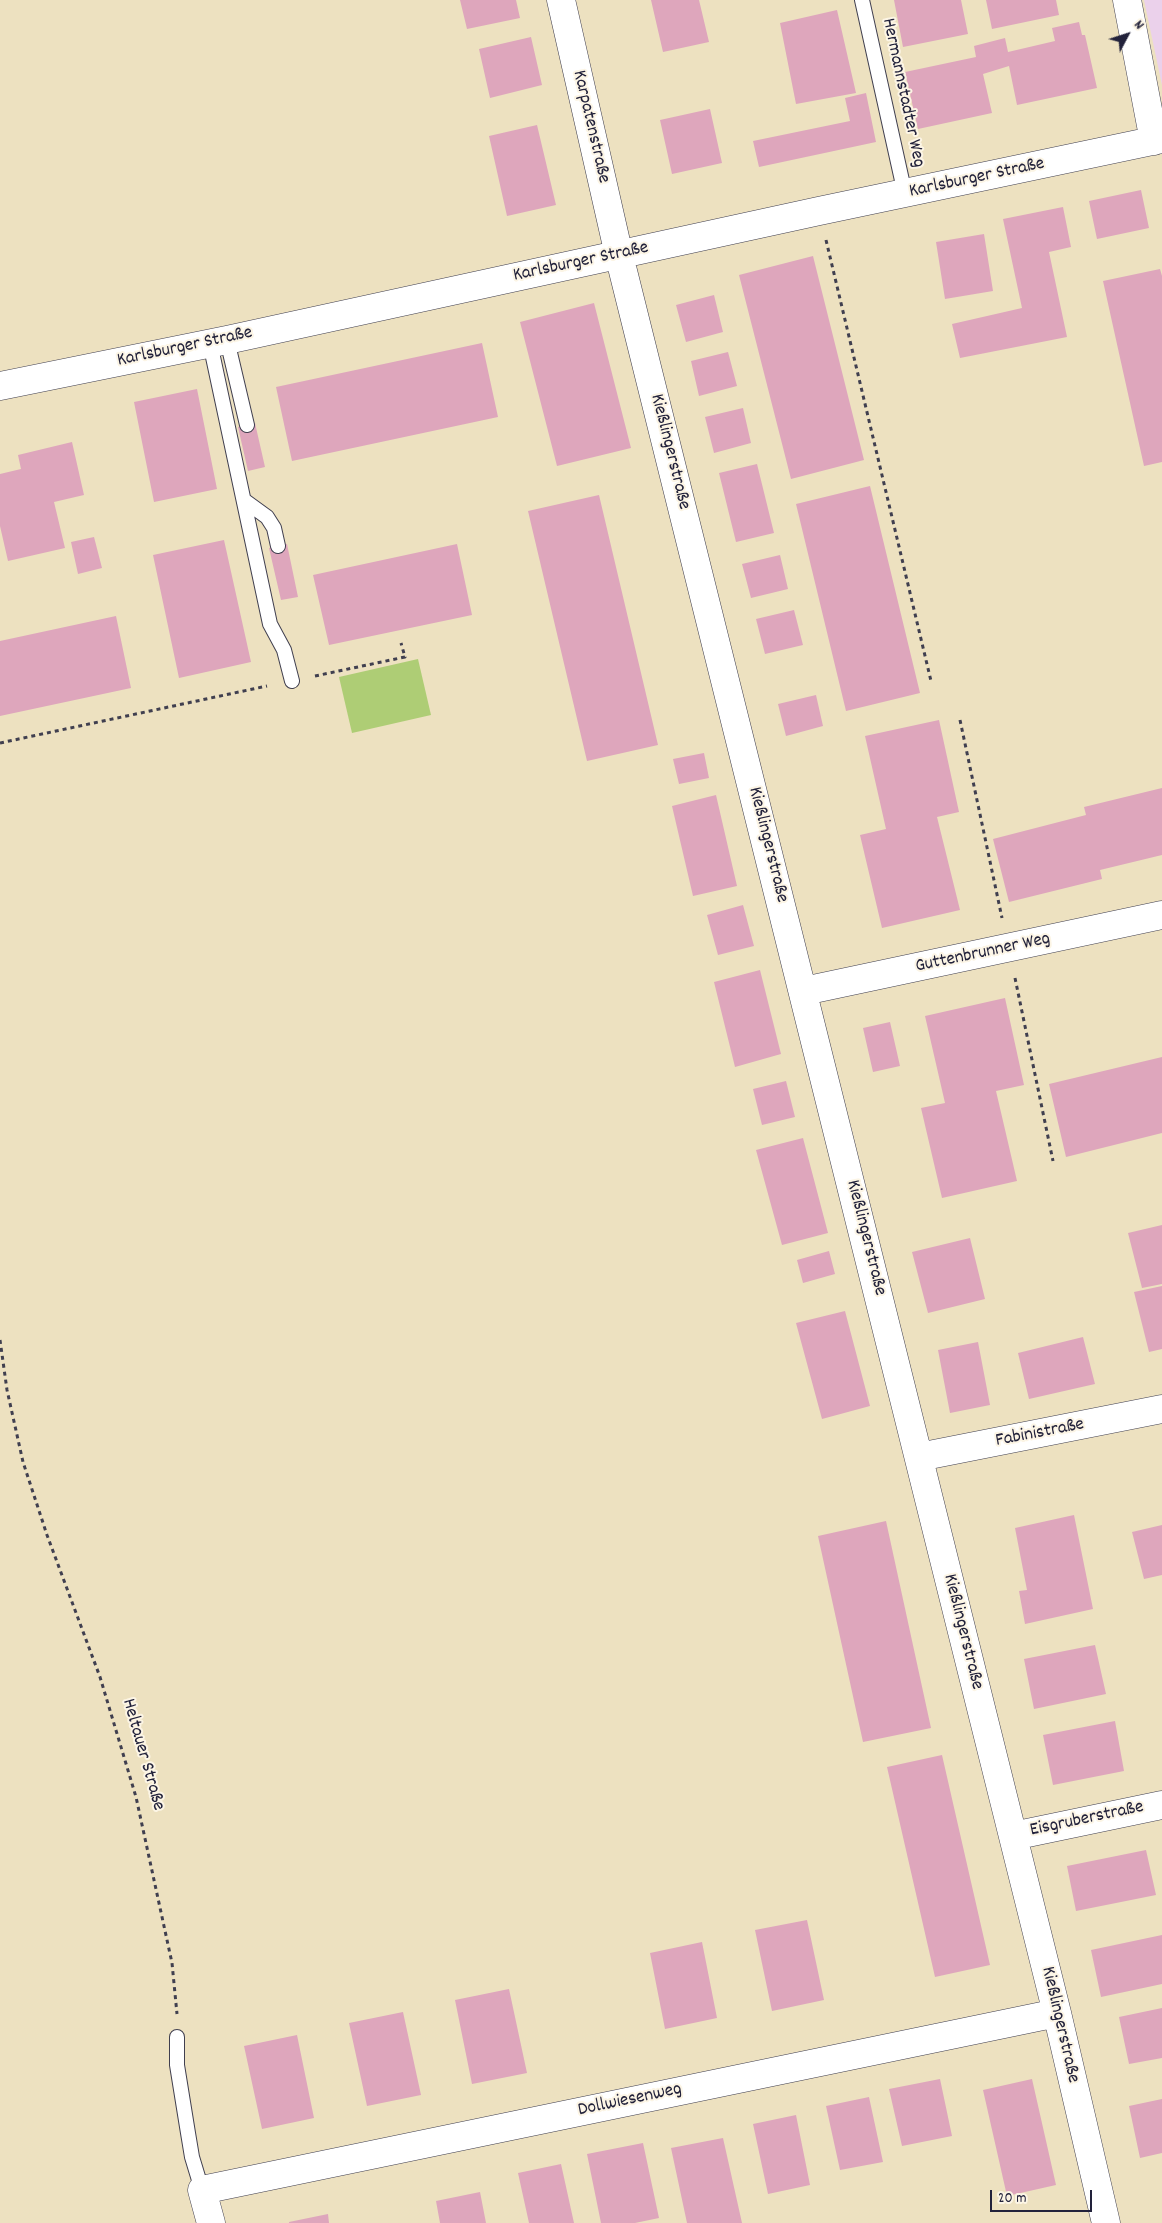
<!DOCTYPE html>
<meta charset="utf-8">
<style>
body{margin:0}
#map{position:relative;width:1162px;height:2223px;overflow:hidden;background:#ede1c0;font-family:Dekko,sans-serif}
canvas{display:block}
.north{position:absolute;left:1102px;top:10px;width:50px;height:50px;-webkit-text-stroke:4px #fcf5e5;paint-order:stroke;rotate:50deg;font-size:14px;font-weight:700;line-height:20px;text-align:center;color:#22223b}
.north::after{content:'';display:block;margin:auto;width:18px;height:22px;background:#22223b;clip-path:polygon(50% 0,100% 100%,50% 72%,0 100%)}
.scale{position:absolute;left:990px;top:2190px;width:102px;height:22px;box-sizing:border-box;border:2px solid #22223b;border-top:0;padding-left:6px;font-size:15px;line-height:18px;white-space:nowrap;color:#22223b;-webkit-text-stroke:4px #fcf5e5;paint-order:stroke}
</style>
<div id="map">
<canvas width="1162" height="2223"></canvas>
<div class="north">N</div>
<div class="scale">20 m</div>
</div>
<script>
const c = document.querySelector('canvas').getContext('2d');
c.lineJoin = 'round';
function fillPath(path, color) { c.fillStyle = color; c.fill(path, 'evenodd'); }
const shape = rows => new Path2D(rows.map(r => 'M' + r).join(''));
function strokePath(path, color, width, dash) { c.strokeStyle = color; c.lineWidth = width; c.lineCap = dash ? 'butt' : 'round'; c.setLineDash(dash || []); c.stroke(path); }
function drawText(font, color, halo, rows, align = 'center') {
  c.font = font + ' Dekko,sans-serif'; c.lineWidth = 4; c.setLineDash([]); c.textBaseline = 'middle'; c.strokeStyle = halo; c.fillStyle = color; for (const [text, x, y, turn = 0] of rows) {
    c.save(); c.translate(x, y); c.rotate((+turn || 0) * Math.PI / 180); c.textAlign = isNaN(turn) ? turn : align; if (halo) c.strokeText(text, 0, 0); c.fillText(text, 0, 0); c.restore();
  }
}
fillPath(shape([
 [1144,0,1162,0,1162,85]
]), '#ebd1eb');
fillPath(shape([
 [418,659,431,715,352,733,339,677]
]), '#aecd75');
fillPath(shape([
 [460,0,516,0,520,18,467,29],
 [651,0,699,0,709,42,663,52],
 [894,0,961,0,968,34,903,47],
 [986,0,1056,0,1059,15,992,29],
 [837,10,856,93,796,104,780,23],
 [1079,22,1082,35,1085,35,1097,88,1017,105,1009,66,983,74,992,113,918,129,905,72,976,57,974,46,1005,38,1008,52,1055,41,1052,28],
 [531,37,542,85,490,98,479,49],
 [866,93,876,142,759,167,753,141,850,121,845,98],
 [710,109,722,163,672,174,660,120],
 [537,125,556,205,507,216,489,136],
 [1141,190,1149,228,1097,239,1089,201],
 [1063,207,1071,247,1049,252,1067,337,960,358,952,324,1022,308,1003,219],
 [984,234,993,291,945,299,936,242],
 [813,256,864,460,791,479,739,275],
 [1160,269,1162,276,1162,462,1144,466,1103,281],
 [714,295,723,332,686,342,676,305],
 [594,303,631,448,557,466,520,322],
 [482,343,498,417,292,461,276,387],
 [728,352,737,386,699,396,691,361],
 [197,389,217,489,154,502,134,402],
 [743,408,751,443,714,453,705,417],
 [255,423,265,467,248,471,238,427],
 [72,442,84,495,54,502,65,548,8,561,0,526,0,474,21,469,18,455],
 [757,464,774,533,736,542,719,473],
 [870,486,920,693,846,711,796,504],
 [599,495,658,745,587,761,528,511],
 [94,537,102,568,78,574,71,542],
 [224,540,251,662,179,678,153,555],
 [287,544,298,597,281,600,269,548],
 [457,544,472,615,329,645,313,575],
 [780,555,788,589,751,598,742,564],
 [794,610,803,645,765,654,756,619],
 [116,616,131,688,0,716,0,641],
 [816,695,823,726,786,736,778,704],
 [939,720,959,812,937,817,960,910,882,928,860,835,886,829,865,736],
 [704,753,709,778,679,784,673,759],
 [1162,788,1162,855,1100,870,1102,879,1009,902,993,839,1086,815,1084,807],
 [716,795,737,886,693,896,672,806],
 [743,905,754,946,718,955,707,915],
 [760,970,781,1054,735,1067,714,982],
 [1005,998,1024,1085,996,1091,1017,1181,942,1198,921,1108,945,1103,925,1016],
 [890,1022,900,1066,873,1072,863,1028],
 [1162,1057,1162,1133,1066,1157,1049,1084],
 [786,1081,795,1117,762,1125,753,1089],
 [803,1138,828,1233,782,1245,756,1150],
 [1162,1225,1162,1284,1142,1288,1128,1233],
 [970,1238,985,1299,928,1313,912,1252],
 [829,1251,835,1274,803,1283,797,1260],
 [1162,1286,1162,1349,1149,1352,1134,1292],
 [845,1311,870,1406,822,1419,796,1323],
 [1083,1337,1095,1384,1029,1399,1018,1353],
 [978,1342,990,1405,950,1413,938,1350],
 [1074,1515,1093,1609,1025,1624,1019,1591,1027,1590,1015,1528],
 [886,1521,931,1728,863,1742,818,1536],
 [1162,1525,1162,1575,1144,1579,1132,1532],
 [1095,1645,1106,1694,1034,1709,1024,1659],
 [1115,1721,1124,1771,1053,1785,1043,1735],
 [942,1755,990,1965,935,1977,887,1767],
 [1146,1850,1156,1895,1076,1911,1067,1866],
 [807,1920,824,2000,772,2011,755,1930],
 [1162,1935,1162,1984,1101,1997,1091,1950],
 [702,1942,717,2018,665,2029,650,1953],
 [509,1989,527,2073,472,2084,455,2000],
 [1162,2008,1162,2058,1129,2064,1119,2017],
 [403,2012,421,2095,367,2106,349,2023],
 [297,2035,314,2118,262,2129,244,2046],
 [940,2079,952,2136,902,2146,889,2089],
 [1032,2079,1056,2185,1007,2196,983,2090],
 [869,2097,883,2162,840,2170,826,2106],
 [1162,2099,1162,2153,1140,2158,1129,2106],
 [796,2115,810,2185,768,2194,753,2124],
 [723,2138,742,2223,687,2223,671,2148],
 [643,2143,659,2218,635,2223,601,2223,587,2154],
 [561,2164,574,2223,529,2223,518,2173],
 [480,2192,486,2223,440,2223,436,2201],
 [328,2214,329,2223,289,2223,289,2222]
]), '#dea6bc');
const lane = shape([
 [862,0,905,194],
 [227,340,247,425],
 [210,343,270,624,284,650,292,681],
 [245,501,267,517,274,528,278,546],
 [177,2037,177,2065,188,2133,192,2157,202,2190]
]);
const street = shape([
 [561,0,619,255,1057,2013,1106,2223],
 [1127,0,1154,141],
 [0,386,227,340,819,211,1162,139],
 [804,991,1162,915],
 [919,1457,1162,1409],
 [1013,1836,1162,1805],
 [211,2223,202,2190,1057,2013]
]);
strokePath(lane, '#403f4f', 16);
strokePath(street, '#403f4f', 29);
strokePath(shape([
 [826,240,931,681],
 [315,676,405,657,401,643],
 [960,720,1002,918],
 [0,743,267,686],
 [1015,978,1053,1161],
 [0,1340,7,1390,23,1462,47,1535,100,1677,136,1797,172,1963,177,2014]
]), '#403f4f', 3, [4, 4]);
strokePath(lane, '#fff', 14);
strokePath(street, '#fff', 28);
drawText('19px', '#22223b', '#fcf5e5', [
 ["Hermannstadter Weg",902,93,78],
 ["Karpatenstraße",590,127,77],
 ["Karlsburger Straße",977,179,-12],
 ["Karlsburger Straße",581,263,-12],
 ["Karlsburger Straße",185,348,-12],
 ["Kießlingerstraße",669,452,76],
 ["Kießlingerstraße",767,845,76],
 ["Guttenbrunner Weg",983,954,-12],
 ["Kießlingerstraße",865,1238,76],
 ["Fabinistraße",1040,1434,-11],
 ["Kießlingerstraße",962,1632,76],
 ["Heltauer Straße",142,1755,74],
 ["Eisgruberstraße",1087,1820,-12],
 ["Kießlingerstraße",1059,2025,77],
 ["Dollwiesenweg",630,2101,-12]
]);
</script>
